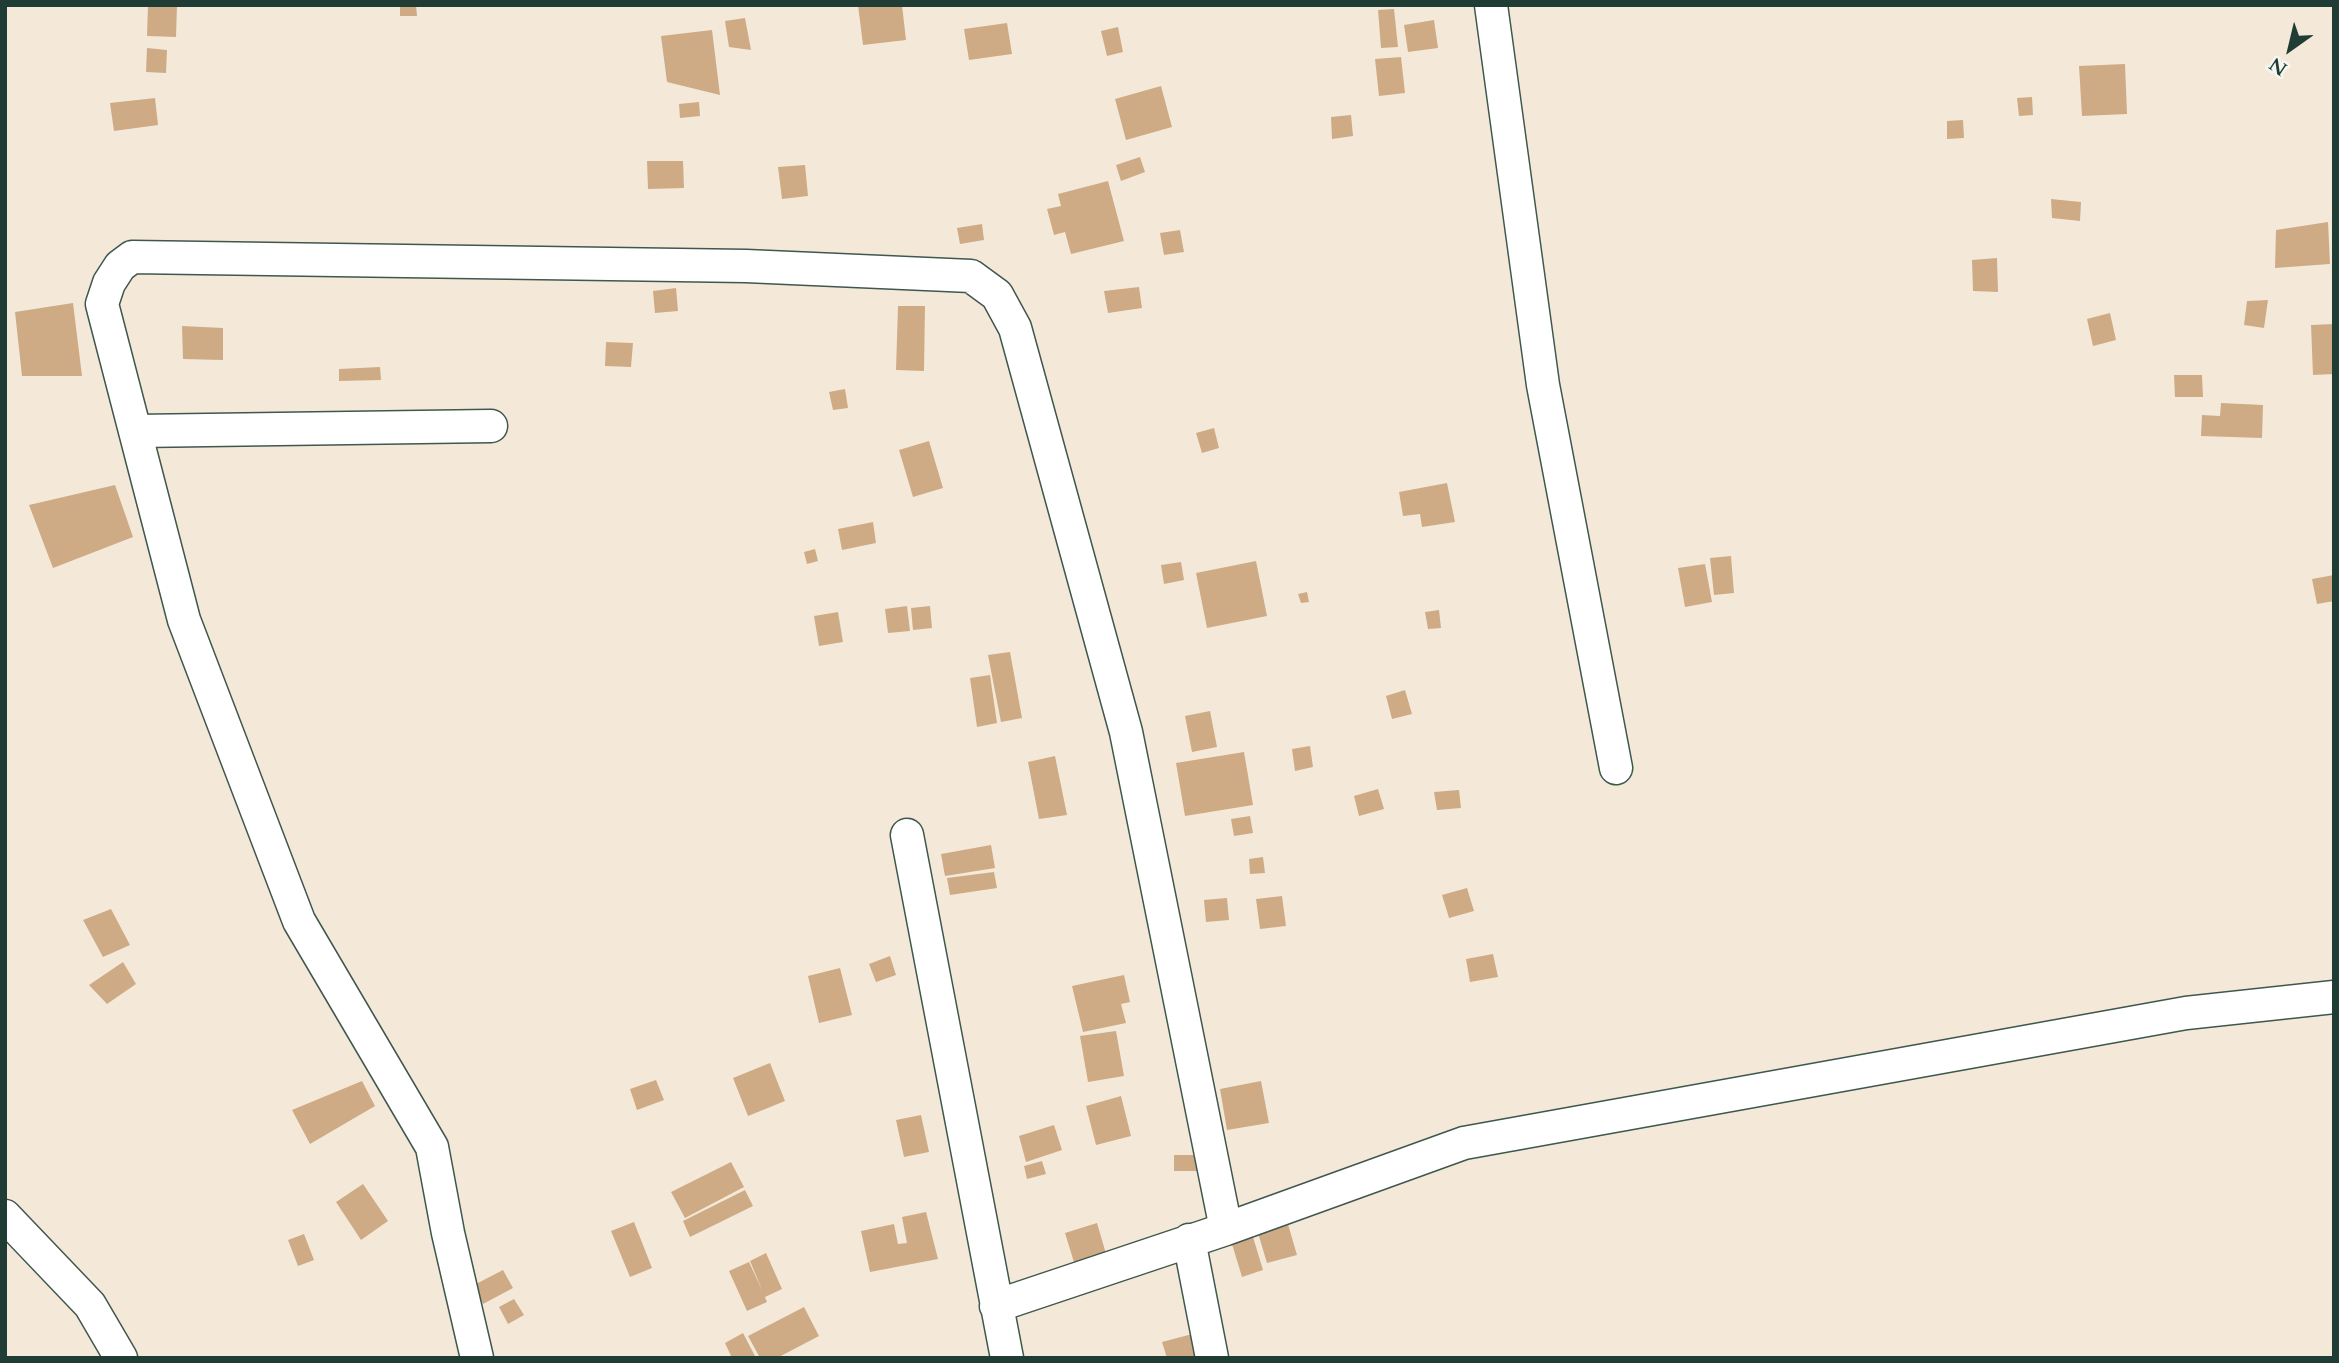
<!DOCTYPE html>
<style>
body{margin:0}
#map{position:relative;width:2339px;height:1363px;overflow:hidden;background:#f4e9d9;font-family:Cardo,serif}
canvas{display:block}
.frame{position:absolute;inset:0;border:7px solid #1f3d34;pointer-events:none}
.north{position:absolute;left:2255px;top:14px;width:70px;height:70px;-webkit-text-stroke:5px #f6f6f2;paint-order:stroke;rotate:214deg;font-size:19px;font-weight:700;line-height:28px;text-align:center;color:#1f3d34}
.north::after{content:'';display:block;margin:auto;width:24px;height:32px;background:#1f3d34;clip-path:polygon(50% 0,100% 100%,50% 72%,0 100%)}
</style>
<div id="map">
<canvas width="2339" height="1363"></canvas>
<div class="frame"></div>
<div class="north">N</div>
</div>
<script>
const c = document.querySelector('canvas').getContext('2d');
c.lineJoin = 'round';
function fillPath(path, color) { c.fillStyle = color; c.fill(path, 'evenodd'); }
const shape = rows => new Path2D(rows.map(r => 'M' + r).join(''));
function strokePath(path, color, width, dash) { c.strokeStyle = color; c.lineWidth = width; c.lineCap = dash ? 'butt' : 'round'; c.setLineDash(dash || []); c.stroke(path); }
fillPath(shape([
 [148,5,177,5,176,37,147,36],
 [400,5,416,5,417,16,400,16],
 [858,5,902,5,906,40,863,45],
 [1394,9,1398,47,1381,48,1378,10],
 [745,18,751,50,729,47,725,21],
 [1434,20,1438,48,1408,52,1404,25],
 [1007,23,1012,54,969,60,964,29],
 [1118,27,1123,52,1107,56,1101,31],
 [712,30,720,95,667,82,661,36],
 [147,48,167,50,166,73,146,72],
 [1401,57,1405,93,1379,96,1375,59],
 [2125,64,2127,114,2082,116,2079,66],
 [1161,86,1172,127,1126,140,1115,99],
 [2032,97,2033,115,2019,116,2017,98],
 [155,98,158,125,114,131,110,103],
 [699,102,700,116,680,118,679,104],
 [1351,115,1353,136,1332,139,1331,117],
 [1963,120,1964,138,1947,139,1947,121],
 [1140,157,1145,172,1121,181,1116,165],
 [647,161,683,161,684,188,648,189],
 [805,165,808,196,782,199,778,167],
 [1108,181,1124,241,1071,254,1065,232,1054,235,1047,209,1061,206,1058,194],
 [2051,199,2081,202,2080,221,2052,218],
 [2328,222,2330,264,2275,268,2276,230],
 [982,224,984,240,960,244,957,228],
 [1180,230,1184,252,1164,255,1160,233],
 [1997,258,1998,292,1973,291,1972,260],
 [1139,287,1142,308,1108,313,1104,291],
 [676,288,678,311,655,313,653,291],
 [2268,300,2264,328,2244,325,2247,301],
 [73,303,82,376,22,376,15,312],
 [898,306,925,306,924,371,896,370],
 [2110,313,2116,340,2093,346,2087,319],
 [2334,324,2334,374,2313,375,2311,325],
 [182,326,223,328,223,360,183,359],
 [606,342,633,343,631,367,605,366],
 [380,367,381,380,339,381,339,369],
 [2174,375,2202,375,2203,397,2175,397],
 [845,389,848,408,833,410,829,392],
 [2221,403,2263,405,2262,438,2201,436,2202,415,2220,416],
 [1214,428,1219,448,1202,453,1196,433],
 [929,441,943,488,913,497,899,450],
 [1447,483,1455,522,1422,527,1420,514,1403,516,1399,492],
 [115,485,133,537,53,568,29,505],
 [873,522,876,543,842,550,838,529],
 [815,549,818,561,807,564,804,552],
 [1731,556,1734,593,1714,595,1710,558],
 [1256,561,1267,616,1207,628,1196,573],
 [1181,562,1184,580,1164,584,1161,565],
 [1705,564,1712,602,1685,607,1678,568],
 [2334,575,2334,601,2317,604,2312,579],
 [1307,592,1309,602,1301,603,1298,594],
 [907,606,910,631,888,633,885,609],
 [930,606,932,628,913,630,911,608],
 [1439,610,1441,628,1428,629,1425,612],
 [838,612,843,642,819,646,814,616],
 [1010,652,1022,718,1001,722,988,655],
 [990,675,997,723,977,727,970,678],
 [1405,690,1412,714,1392,719,1386,696],
 [1210,711,1217,747,1192,752,1185,716],
 [1310,746,1313,767,1295,771,1292,749],
 [1244,752,1253,805,1185,816,1176,763],
 [1055,756,1067,815,1039,819,1028,762],
 [1378,789,1384,809,1359,816,1354,796],
 [1459,790,1461,808,1437,810,1434,792],
 [1250,816,1253,833,1234,836,1231,819],
 [991,845,995,868,945,876,941,854],
 [1263,857,1265,873,1250,874,1249,859],
 [994,872,997,888,950,895,947,878],
 [1467,888,1474,911,1449,918,1442,895],
 [1282,896,1286,926,1260,929,1256,899],
 [1227,898,1229,920,1206,922,1204,900],
 [111,909,130,945,103,957,83,920],
 [1493,954,1498,977,1470,982,1466,959],
 [890,956,896,975,876,982,869,964],
 [123,962,136,984,107,1004,89,985],
 [840,968,852,1015,819,1023,808,976],
 [1124,975,1130,1002,1121,1004,1126,1023,1083,1032,1072,986],
 [1116,1031,1124,1076,1088,1082,1080,1036],
 [770,1063,785,1101,748,1116,733,1078],
 [656,1080,664,1100,637,1110,630,1089],
 [362,1081,375,1106,310,1144,292,1110],
 [1261,1081,1269,1123,1227,1130,1220,1089],
 [1121,1096,1131,1136,1096,1145,1086,1106],
 [921,1115,929,1152,904,1157,896,1120],
 [1054,1125,1062,1150,1026,1162,1019,1136],
 [1174,1155,1200,1155,1200,1171,1174,1171],
 [1042,1161,1046,1174,1027,1179,1024,1166],
 [731,1162,744,1187,685,1218,671,1192],
 [363,1184,388,1221,361,1240,336,1202],
 [745,1190,753,1206,690,1237,683,1221],
 [926,1212,938,1259,870,1272,861,1231,894,1224,898,1244,907,1243,902,1217],
 [1285,1214,1297,1255,1267,1263,1255,1223],
 [634,1222,652,1268,630,1277,611,1231],
 [1097,1223,1109,1264,1077,1272,1065,1233],
 [304,1234,314,1260,298,1266,288,1240],
 [1253,1237,1263,1270,1242,1277,1232,1244],
 [766,1253,782,1289,765,1297,767,1302,747,1311,729,1271,749,1262,763,1292,750,1261],
 [503,1270,513,1288,483,1304,474,1285],
 [514,1299,524,1315,508,1324,499,1307],
 [804,1307,819,1336,777,1358,760,1358,748,1336],
 [1200,1332,1207,1358,1167,1358,1162,1342],
 [743,1333,756,1358,732,1358,725,1343]
]), '#ceab85');
const street = shape([
 [1491,5,1543,385,1616,768],
 [137,431,491,426],
 [907,835,1007,1358],
 [5,1216,90,1305,121,1358],
 [1189,1240,1212,1358],
 [996,1306,1226,1229,1464,1143,2186,1013,2334,997],
 [477,1358,448,1233,432,1147,299,921,184,620,102,304,109,283,120,266,132,257,746,266,971,276,997,295,1015,328,1126,732,1226,1229]
]);
strokePath(street, '#3f574d', 35);
strokePath(street, '#fff', 32);
</script>
